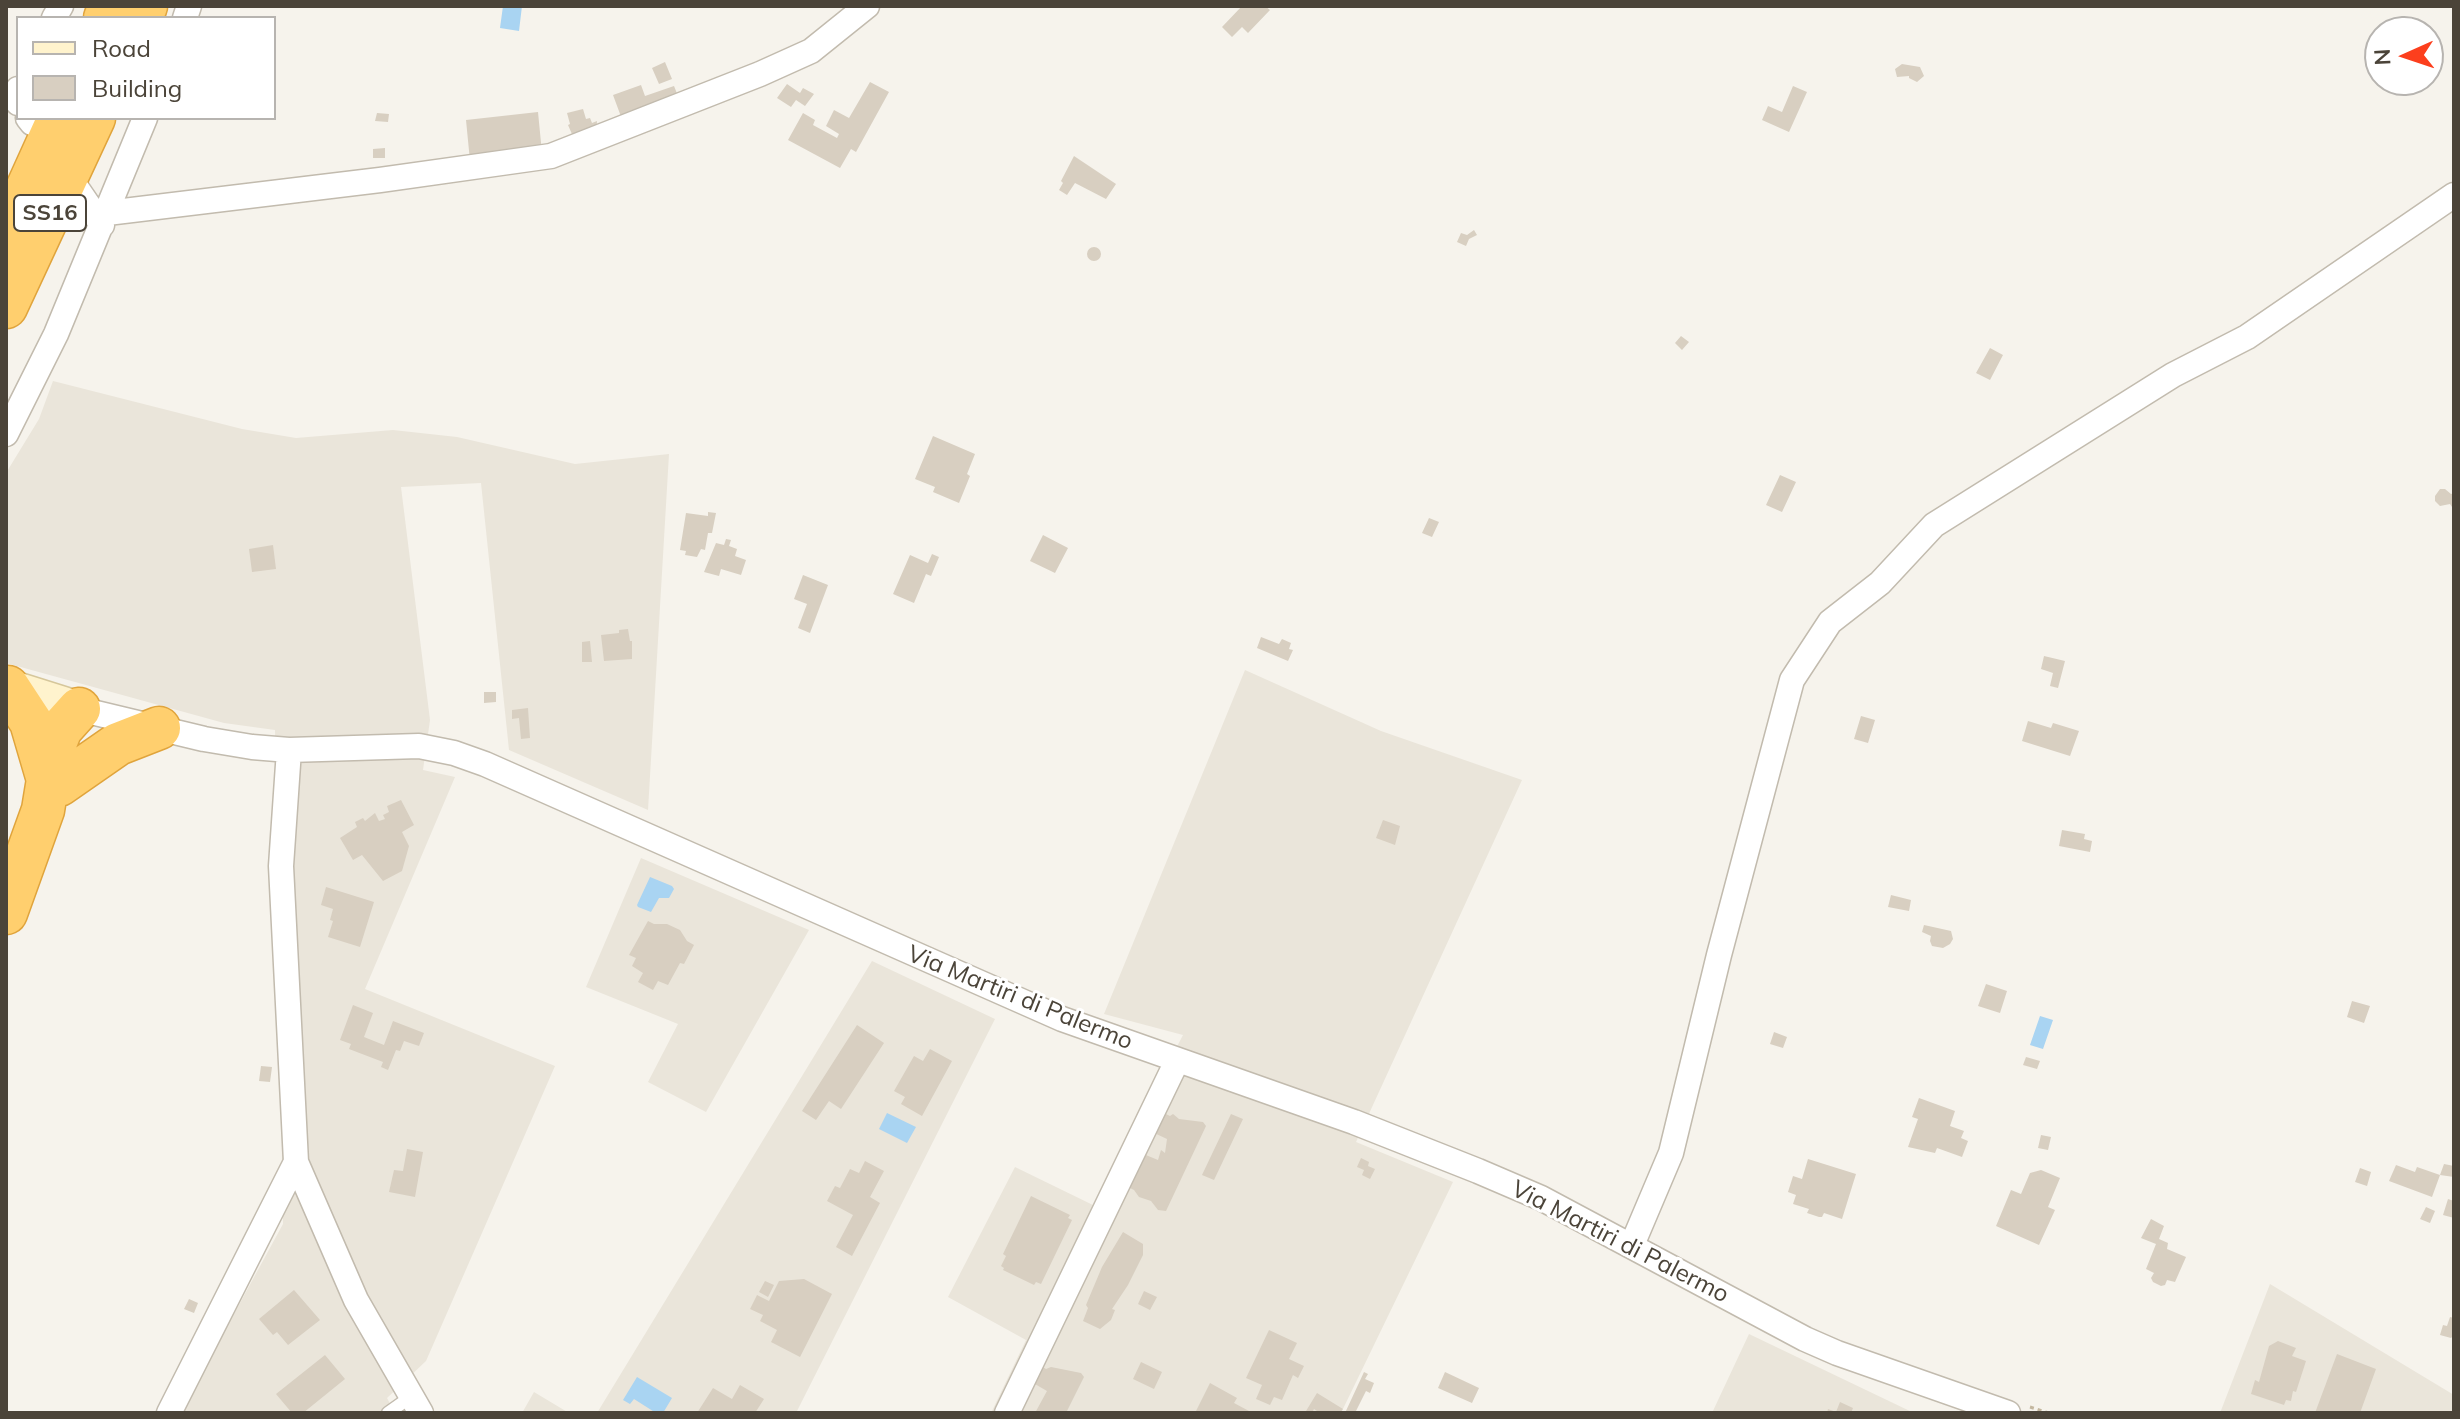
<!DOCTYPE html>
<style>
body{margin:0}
#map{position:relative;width:2460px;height:1419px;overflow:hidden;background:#f6f3ec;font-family:Mulish,sans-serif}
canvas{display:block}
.frame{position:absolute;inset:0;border:8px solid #4b4439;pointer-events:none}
.legend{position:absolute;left:16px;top:16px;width:260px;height:104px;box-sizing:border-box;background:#fff;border:2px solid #b7b4b0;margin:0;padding:10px 14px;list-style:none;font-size:24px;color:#4b4439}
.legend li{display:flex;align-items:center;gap:16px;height:40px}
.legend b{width:40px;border:2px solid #b7b4b0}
.north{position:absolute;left:2364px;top:16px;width:80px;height:80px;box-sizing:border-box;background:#fff;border:2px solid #b7b4b0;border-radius:50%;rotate:267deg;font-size:22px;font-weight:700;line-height:32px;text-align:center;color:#4b4439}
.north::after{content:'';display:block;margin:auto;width:28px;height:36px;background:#fc3f1d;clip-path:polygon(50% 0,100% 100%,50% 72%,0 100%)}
</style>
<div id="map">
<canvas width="2460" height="1419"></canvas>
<div class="frame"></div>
<ul class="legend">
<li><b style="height:10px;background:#fff3cd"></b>Road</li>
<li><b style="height:22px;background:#d8cfc1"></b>Building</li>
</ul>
<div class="north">N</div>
</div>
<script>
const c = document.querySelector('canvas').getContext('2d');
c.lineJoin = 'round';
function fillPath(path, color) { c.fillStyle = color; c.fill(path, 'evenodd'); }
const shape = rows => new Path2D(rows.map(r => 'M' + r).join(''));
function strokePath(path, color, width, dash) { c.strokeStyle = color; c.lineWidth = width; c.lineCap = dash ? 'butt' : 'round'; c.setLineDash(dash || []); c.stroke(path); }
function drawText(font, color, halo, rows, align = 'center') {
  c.font = font + ' Mulish,sans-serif'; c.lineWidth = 6; c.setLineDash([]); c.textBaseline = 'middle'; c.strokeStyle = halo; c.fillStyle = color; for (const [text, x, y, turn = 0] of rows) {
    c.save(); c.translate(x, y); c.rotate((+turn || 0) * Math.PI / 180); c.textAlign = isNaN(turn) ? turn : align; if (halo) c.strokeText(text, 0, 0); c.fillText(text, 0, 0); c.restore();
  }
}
fillPath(shape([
 [53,381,242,429,296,438,393,430,457,437,575,464,669,454,648,810,509,750,481,483,401,487,430,720,423,770,455,777,365,989,555,1066,426,1361,387,1398,395,1413,180,1413,283,1224,275,730,224,723,6,663,6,473,39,419],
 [1245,670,1381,731,1522,780,1356,1142,1453,1182,1341,1413,991,1413,1026,1340,948,1297,1015,1167,1095,1206,1183,1035,1104,1014],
 [641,858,809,930,706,1112,648,1082,678,1024,586,987],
 [872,961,995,1019,796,1413,597,1413],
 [2270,1284,2454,1395,2454,1413,2220,1413],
 [1749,1334,1914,1413,1712,1413],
 [534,1392,569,1413,522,1413]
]), '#eae5da');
fillPath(shape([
 [503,6,522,6,519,31,500,28],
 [650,877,672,886,674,889,669,898,659,898,651,912,638,907,637,905],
 [2040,1016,2053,1020,2043,1049,2030,1045],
 [887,1113,916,1127,907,1143,879,1129],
 [637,1377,672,1398,663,1413,656,1413,634,1399,630,1404,623,1400]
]), '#a9d4f2');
fillPath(shape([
 [1242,6,1265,6,1270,10,1248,33,1242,27,1232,37,1222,27],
 [665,62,672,79,659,84,652,68],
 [1902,64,1920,67,1924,76,1917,82,1909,78,1909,76,1897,77,1895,69],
 [870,82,889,92,856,152,851,149,840,168,788,140,803,113,815,120,813,125,837,138,839,134,826,126,834,110,849,118],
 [787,84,800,93,803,88,814,94,805,106,796,100,791,107,777,98],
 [641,85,645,96,674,86,680,101,623,122,613,95],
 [1793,86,1807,92,1789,132,1762,120,1768,106,1782,112],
 [583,109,586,119,590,118,592,123,597,121,596,133,575,141,568,125,570,124,567,113],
 [538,112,542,153,470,161,466,120],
 [377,113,389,114,388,122,375,121],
 [385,148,385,158,373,158,373,149],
 [1074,156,1116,184,1106,199,1075,183,1067,195,1059,190,1063,183,1061,181],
 [1474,230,1477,235,1469,239,1466,246,1457,242,1461,233,1467,235],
 '1087 254a7 7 0 1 1 14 0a7 7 0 1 1-14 0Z',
 [1681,336,1689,342,1682,350,1675,343],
 [1990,348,2003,355,1990,380,1976,373],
 [933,436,975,454,967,474,970,476,959,503,933,492,935,487,915,479],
 [1780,475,1796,482,1782,512,1766,505],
 [2440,489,2445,489,2451,494,2454,493,2454,510,2450,504,2440,506,2435,501,2435,496],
 [708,512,716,513,712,533,708,533,705,550,701,549,697,557,685,555,686,551,680,550,686,513,708,516],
 [1429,518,1439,522,1432,537,1422,533],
 [1043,535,1068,548,1055,573,1030,561],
 [726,539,731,540,729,546,737,549,735,556,746,560,741,575,721,569,719,576,704,572,716,543,724,545],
 [273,545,276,569,252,572,249,549],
 [932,554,939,557,931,576,926,574,914,603,893,594,910,555,928,563],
 [803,575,828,585,810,633,798,628,807,604,794,599],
 [628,629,630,641,632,641,632,659,604,661,601,635,619,633,619,630],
 [1261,637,1279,644,1282,639,1291,643,1289,649,1293,650,1288,661,1257,648],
 [590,641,592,662,582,662,582,642],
 [2044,656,2065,661,2058,688,2050,686,2053,673,2041,669],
 [484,692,496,692,496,702,484,703],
 [528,708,530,738,521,739,519,718,512,719,512,710],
 [1861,716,1875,720,1868,743,1854,739],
 [2028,721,2051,728,2053,723,2079,731,2070,756,2022,741],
 [401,800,414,825,402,832,409,846,402,871,383,881,362,855,353,860,340,838,357,827,355,822,363,818,365,821,375,813,379,821,385,819,383,815,389,812,387,806],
 [1383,820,1400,826,1395,845,1376,838],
 [2062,830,2085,834,2084,839,2092,841,2090,852,2059,846],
 [326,887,374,902,360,947,328,937,333,921,330,920,333,909,321,905],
 [1891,895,1911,900,1909,911,1888,907],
 [648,921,654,924,667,924,680,930,687,941,694,945,684,964,680,963,668,985,658,981,653,990,638,982,643,973,632,966,636,958,629,955],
 [1924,925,1951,931,1953,939,1950,944,1943,948,1932,946,1930,941,1931,936,1922,932],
 [1986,984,2007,991,2000,1013,1978,1006],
 [2352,1001,2370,1006,2364,1023,2347,1017],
 [353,1005,373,1013,364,1037,384,1045,393,1021,424,1033,419,1046,404,1041,400,1051,396,1050,388,1070,381,1067,383,1062,349,1049,351,1044,340,1040],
 [857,1025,884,1043,841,1109,829,1101,816,1120,802,1111],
 [1774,1032,1787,1037,1783,1048,1770,1044],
 [930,1049,952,1061,922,1116,901,1104,905,1097,894,1091,914,1056,923,1061],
 [2026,1057,2040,1061,2037,1069,2023,1065],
 [261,1066,272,1067,270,1082,259,1081],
 [1919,1098,1955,1111,1950,1126,1964,1131,1961,1138,1968,1141,1962,1157,1937,1148,1935,1153,1908,1147,1918,1119,1912,1117],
 [1164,1113,1170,1116,1173,1114,1179,1119,1203,1122,1206,1126,1166,1211,1158,1210,1151,1201,1139,1197,1134,1190,1124,1185,1141,1153,1158,1160,1161,1150,1165,1153,1167,1139,1150,1131],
 [1231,1114,1243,1119,1214,1180,1202,1175],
 [2041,1135,2051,1137,2048,1150,2038,1148],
 [407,1149,423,1152,415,1197,389,1192,394,1170,403,1171],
 [1361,1158,1369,1162,1368,1166,1375,1169,1370,1179,1362,1175,1364,1170,1357,1167],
 [1808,1159,1856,1174,1842,1219,1824,1213,1822,1217,1819,1217,1807,1213,1809,1209,1793,1204,1796,1195,1788,1192,1793,1176,1802,1179],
 [865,1161,884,1171,870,1197,880,1203,852,1256,836,1247,853,1215,827,1201,835,1186,840,1188,850,1169,859,1173],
 [2444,1164,2454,1166,2454,1177,2440,1175],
 [2396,1165,2415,1172,2417,1167,2440,1175,2432,1197,2389,1181],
 [2360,1168,2371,1172,2367,1186,2355,1182],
 [2041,1170,2060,1178,2048,1207,2055,1210,2039,1245,1996,1226,2011,1190,2021,1194,2030,1173],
 [1031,1196,1070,1215,1068,1218,1072,1220,1041,1284,1036,1282,1034,1285,1003,1270,1004,1268,1001,1266,1006,1256,1003,1254],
 [2448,1199,2454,1201,2454,1218,2443,1215],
 [2426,1207,2435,1211,2430,1223,2420,1219],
 [2151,1219,2164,1226,2159,1239,2168,1243,2167,1249,2186,1257,2175,1282,2167,1280,2165,1285,2161,1286,2153,1282,2151,1278,2154,1273,2146,1269,2156,1244,2141,1238],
 [1123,1232,1143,1244,1143,1255,1128,1285,1112,1309,1115,1310,1111,1320,1100,1329,1083,1321,1088,1308,1086,1305,1102,1267],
 [804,1279,832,1294,800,1357,771,1342,777,1330,760,1321,763,1315,750,1309,757,1295,769,1301,779,1281],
 [765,1281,774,1285,768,1297,759,1292],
 [294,1290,320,1320,288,1345,277,1332,273,1335,259,1319],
 [1144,1291,1157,1297,1150,1310,1138,1304],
 [189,1299,198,1303,194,1313,184,1309],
 [2450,1317,2454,1318,2454,1335,2451,1338,2440,1335,2443,1325,2447,1326],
 [1269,1330,1297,1343,1289,1359,1304,1366,1298,1378,1293,1375,1282,1400,1274,1397,1270,1405,1256,1399,1262,1385,1246,1378],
 [2278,1341,2296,1348,2292,1356,2306,1361,2296,1392,2293,1391,2291,1401,2286,1400,2284,1405,2251,1394,2255,1380,2259,1382,2269,1346],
 [2337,1354,2376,1369,2360,1413,2315,1413],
 [325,1355,345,1379,303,1413,292,1413,276,1394],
 [1141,1362,1162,1372,1154,1389,1133,1379],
 [1037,1363,1046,1369,1051,1367,1081,1373,1084,1377,1066,1413,1035,1413,1047,1391,1028,1380],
 [1364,1372,1368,1374,1365,1379,1374,1383,1370,1393,1366,1391,1355,1413,1345,1413],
 [1445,1372,1479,1388,1472,1403,1438,1388],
 [1210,1383,1237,1398,1234,1403,1249,1411,1248,1413,1195,1413],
 [740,1385,764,1399,755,1413,697,1413,713,1388,732,1399],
 [1317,1393,1343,1409,1340,1413,1320,1413,1314,1409,1312,1413,1306,1411],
 [1840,1402,1853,1408,1851,1413,1827,1413,1828,1409,1836,1412]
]), '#d8cfc1');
const lane = shape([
 [388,1413,412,1396]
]);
const street = shape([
 [54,18,61,6],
 [185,18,189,6],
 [18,89,14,97,18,103],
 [28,118,32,123],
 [76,187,102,225],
 [107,213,380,180,551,156,760,74,811,51,867,6],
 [6,434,56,334,145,118],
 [79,709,204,739,252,747,289,750,419,746,454,753,485,764,1062,1019,1354,1122,1478,1171,1541,1198,1805,1339,1837,1353,2008,1413],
 [296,1162,356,1300,421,1413],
 [1632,1245,1671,1153,1719,955,1792,680,1830,622,1880,583,1934,525,2173,375,2247,337,2454,195],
 [169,1413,296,1162,281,866,289,750],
 [1007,1413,1177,1061]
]);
const secondary = shape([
 [6,686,79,709]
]);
const highway = shape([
 [105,18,110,6],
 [141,18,146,6],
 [6,235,59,118],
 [6,307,94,118],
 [8,687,31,722,48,780],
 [59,785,118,744,159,728],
 [6,913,43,810,53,749,61,729,79,709]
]);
strokePath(lane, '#c2bbae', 15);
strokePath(street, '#c2bbae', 27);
strokePath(secondary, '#d6c79b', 37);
strokePath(highway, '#e0a43c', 45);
strokePath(shape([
 [2030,1407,2049,1413]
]), '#c4b79f', 3, [4, 4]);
strokePath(lane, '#fff', 12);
strokePath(street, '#fff', 24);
strokePath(secondary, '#fff3cd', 34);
strokePath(highway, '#ffcf6e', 42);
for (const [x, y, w] of [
 [50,213,72]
]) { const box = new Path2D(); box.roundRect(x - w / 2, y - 18, w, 36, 6); c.fillStyle = '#fff'; c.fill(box); strokePath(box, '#4b4439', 2); }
drawText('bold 22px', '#4b4439', null, [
 ["SS16",50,213]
]);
drawText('24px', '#4b4439', '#fff', [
 ["Via Martiri di Palermo",1020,998,22],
 ["Via Martiri di Palermo",1620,1242,27]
]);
</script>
